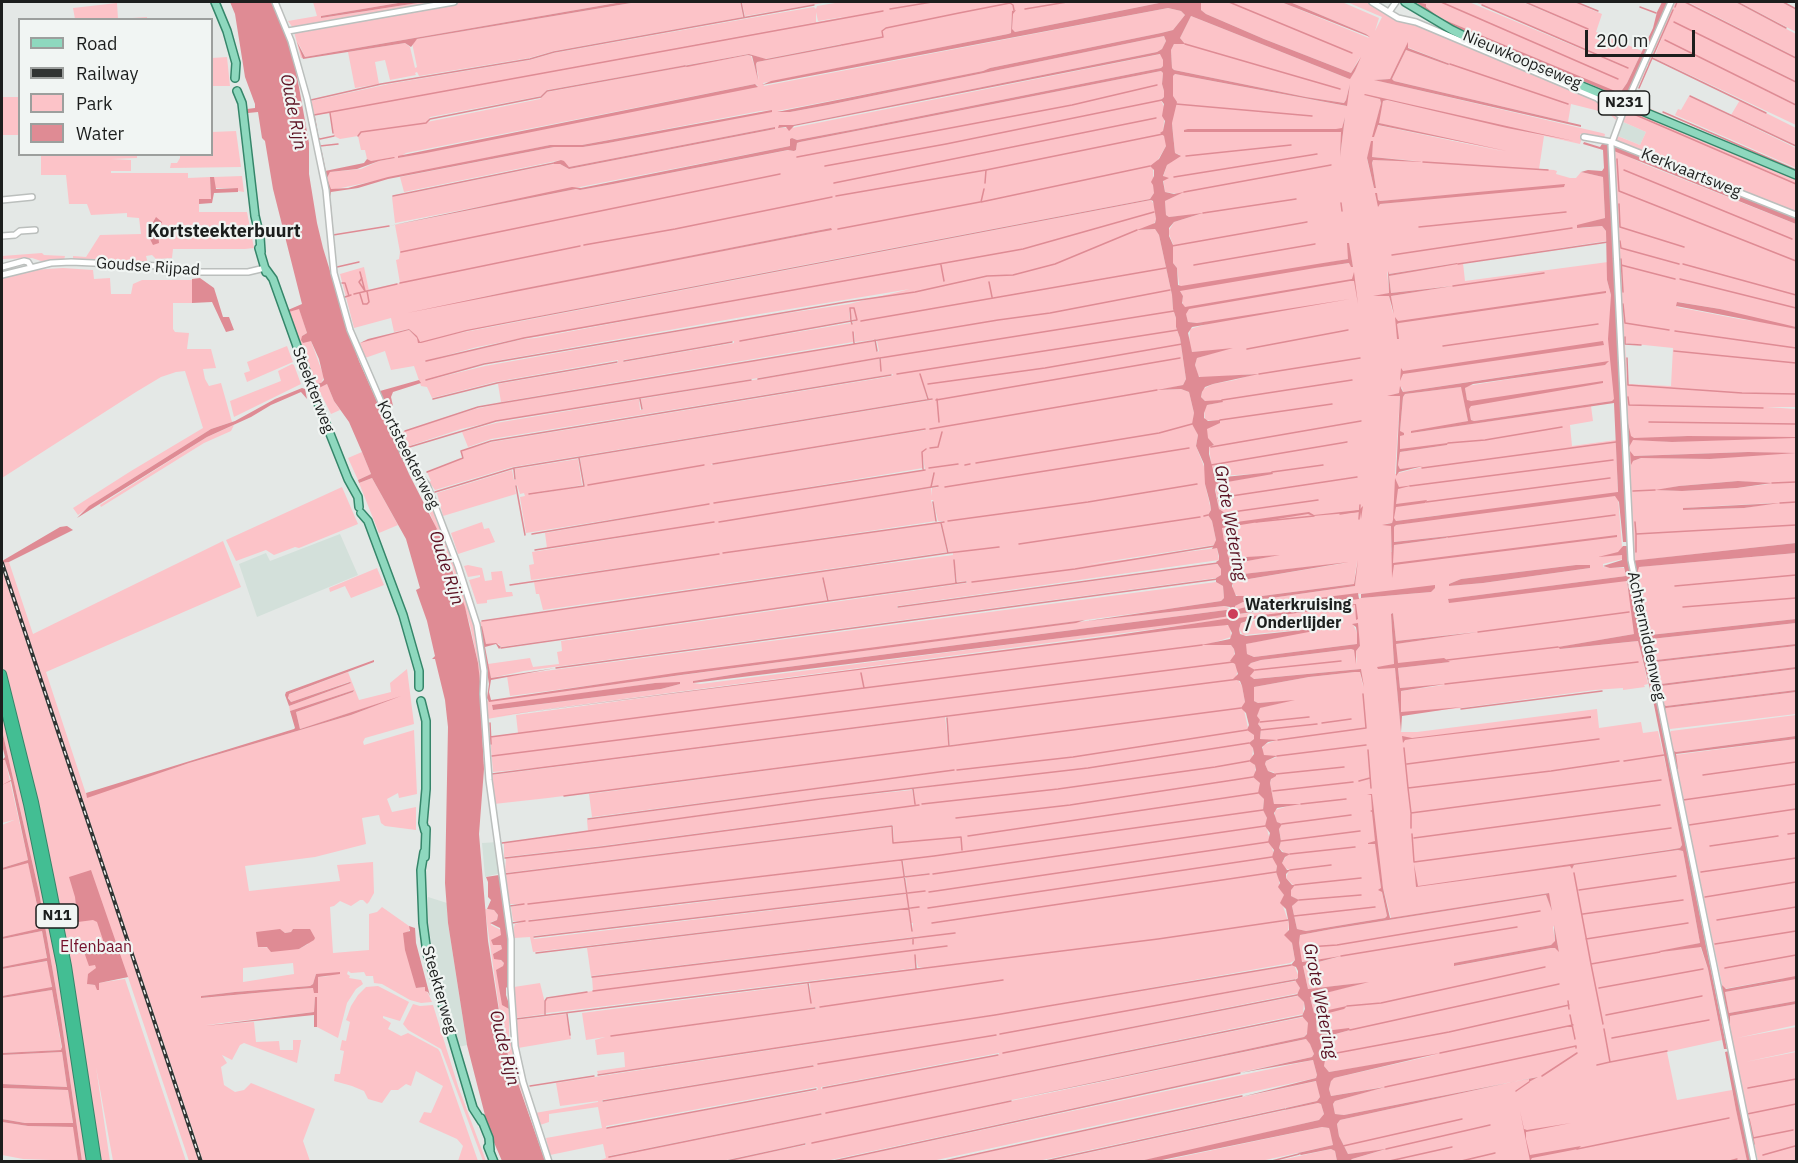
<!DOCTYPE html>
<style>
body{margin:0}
#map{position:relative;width:1798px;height:1163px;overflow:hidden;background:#e4e8e6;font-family:"IBM Plex Sans",sans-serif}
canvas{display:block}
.frame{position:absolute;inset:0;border:3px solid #1c1e1d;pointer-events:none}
.legend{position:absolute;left:18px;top:18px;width:195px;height:138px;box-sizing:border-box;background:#f1f5f3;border:2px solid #9c9f9d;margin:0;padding:8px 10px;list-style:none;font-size:18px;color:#1c1e1d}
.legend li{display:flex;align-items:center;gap:12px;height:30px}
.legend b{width:30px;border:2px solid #9c9f9d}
.scale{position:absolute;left:1585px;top:30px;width:110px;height:27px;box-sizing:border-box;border:3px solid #1c1e1d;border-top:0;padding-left:8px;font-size:18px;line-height:21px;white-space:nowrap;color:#1c1e1d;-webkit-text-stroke:4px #f1f5f3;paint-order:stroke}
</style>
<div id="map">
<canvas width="1798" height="1163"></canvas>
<div class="frame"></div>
<ul class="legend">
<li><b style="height:8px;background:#8ed8be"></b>Road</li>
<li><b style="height:8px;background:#313433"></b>Railway</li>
<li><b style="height:16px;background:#fcc3c8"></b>Park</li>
<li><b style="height:16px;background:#df8b94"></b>Water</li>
</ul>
<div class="scale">200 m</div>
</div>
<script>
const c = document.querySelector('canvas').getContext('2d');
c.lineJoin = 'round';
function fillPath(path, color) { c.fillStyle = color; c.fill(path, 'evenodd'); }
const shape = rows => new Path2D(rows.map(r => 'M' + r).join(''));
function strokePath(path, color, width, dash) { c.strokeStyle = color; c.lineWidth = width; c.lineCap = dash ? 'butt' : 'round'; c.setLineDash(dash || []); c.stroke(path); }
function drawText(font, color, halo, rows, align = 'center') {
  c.font = font + ' "IBM Plex Sans",sans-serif'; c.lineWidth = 4.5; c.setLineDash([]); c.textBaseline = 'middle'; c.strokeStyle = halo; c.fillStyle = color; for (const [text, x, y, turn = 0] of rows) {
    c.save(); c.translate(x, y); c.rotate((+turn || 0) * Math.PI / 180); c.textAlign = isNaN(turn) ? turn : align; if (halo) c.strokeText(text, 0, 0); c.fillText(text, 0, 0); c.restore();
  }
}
fillPath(shape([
 [1621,121,1646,132,1640,145,1618,136,1619,134,1616,132],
 [340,534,358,575,257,617,239,564,266,553,270,561],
 [2,563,4,563,31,642,203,1161,199,1161,11,596],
 [498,842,501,873,485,877,482,843],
 [428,897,447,903,448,923,467,1045,459,1047,434,960,428,923]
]), '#d3e0da');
fillPath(shape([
 [313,2,404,2,321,16,321,18,424,2,622,2,305,57,298,42,303,58,301,58,293,28,288,21,317,16],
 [637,2,740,2,743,17,554,51,529,58,419,76,417,72,415,73,416,75,390,80,385,60,375,62,379,84,355,88,348,52,405,43,410,47,415,68,417,67,412,43,417,39],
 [742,2,829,2,745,16],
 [841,2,1189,2,1181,4,1159,3,1015,32,1012,30,1012,14,1011,33,1008,34,763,83,764,86,779,83,1168,8,1181,11,1185,15,1173,30,1161,33,990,68,983,71,950,78,777,111,790,112,828,105,1164,36,1166,41,1162,49,1157,52,778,128,792,128,1161,54,1163,60,1163,66,1161,68,856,129,797,140,792,138,790,140,790,146,395,223,392,197,554,164,560,164,569,169,775,129,775,127,569,167,561,160,404,192,400,177,554,147,583,147,608,143,772,110,760,111,582,145,550,145,331,190,327,178,330,172,361,169,379,161,395,158,371,161,367,159,365,150,361,150,358,136,340,139,334,136,330,113,314,115,311,101,389,84,530,60,554,53,745,19,814,7,816,9,817,6],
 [816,12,818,21,849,16,423,95,816,22],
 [842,44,841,46,757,62,756,64,759,80,751,56,748,55,547,92,540,99,427,122,430,117,541,96,547,90,749,54,765,59],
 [755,84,758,86,398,158,406,153],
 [1201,2,1281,2,1369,38,1366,34,1290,2,1342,2,1379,18,1375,31,1382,17,1347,2,1370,2,1415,24,1596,100,1617,117,1616,120,1604,109,1603,112,1571,104,1568,122,1394,81,1392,79,1406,50,1448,65,1450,64,1407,47,1390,79,1375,80,1602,133,1605,134,1604,139,1580,134,1582,138,1580,144,1364,95,1380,99,1381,103,1373,136,1374,136,1377,125,1506,152,1378,123,1383,101,1387,100,1544,136,1539,169,1554,170,1557,171,1556,174,1570,178,1576,178,1581,172,1603,177,1605,218,1577,226,1582,228,1602,226,1606,231,1606,241,1463,263,1465,281,1608,262,1607,280,1611,295,1610,346,1615,399,1612,401,1474,421,1471,420,1467,401,1465,388,1467,386,1608,363,1587,364,1403,392,1402,387,1399,393,1392,395,1400,396,1395,474,1422,467,1400,469,1398,465,1400,452,1447,445,1400,450,1399,446,1400,431,1403,397,1405,394,1461,387,1462,389,1468,421,1411,433,1591,406,1593,421,1570,425,1572,446,1616,440,1618,497,1623,559,1603,564,1603,567,1624,568,1626,576,1449,599,1448,601,1626,579,1634,620,1634,634,1559,647,1561,649,1638,641,1648,684,1644,685,1645,687,1623,690,1623,688,1594,690,1461,708,1403,714,1401,712,1401,691,1444,685,1400,688,1398,668,1449,662,1444,659,1397,664,1395,644,1475,632,1396,641,1393,613,1391,614,1394,665,1378,667,1378,668,1395,667,1401,732,1417,732,1597,709,1599,728,1641,722,1643,733,1658,731,1674,802,1682,845,1680,848,1416,887,1570,865,1572,869,1574,865,1678,850,1683,851,1700,943,1661,952,1700,946,1708,969,1722,1040,1667,1052,1677,1100,1732,1090,1747,1161,1350,1161,1352,1159,1383,1150,1348,1154,1339,1136,1337,1124,1340,1120,1512,1082,1529,1079,1530,1081,1537,1077,1344,1115,1335,1114,1333,1104,1335,1101,1383,1087,1331,1096,1329,1089,1331,1080,1334,1078,1435,1055,1329,1072,1324,1066,1325,1056,1321,1052,1319,1042,1321,1038,1350,1030,1317,1032,1316,1020,1317,1016,1346,1007,1314,1013,1310,997,1362,983,1308,989,1303,966,1338,957,1301,962,1299,943,1300,935,1332,929,1546,895,1552,910,1548,893,1391,918,1383,888,1378,859,1381,888,1387,916,1385,918,1306,931,1297,929,1292,906,1298,900,1291,896,1290,890,1294,886,1286,878,1289,870,1282,866,1282,863,1287,855,1279,848,1281,840,1279,829,1281,824,1277,822,1275,818,1275,810,1292,805,1274,805,1270,783,1274,772,1268,771,1265,764,1266,761,1277,757,1266,757,1261,752,1264,745,1274,741,1260,739,1261,728,1258,724,1257,716,1259,708,1288,701,1258,703,1254,701,1254,687,1309,677,1355,672,1360,672,1363,687,1361,669,1253,679,1250,676,1252,670,1248,666,1251,663,1261,660,1351,649,1354,650,1357,664,1356,651,1360,646,1356,624,1353,624,1357,633,1357,644,1254,657,1247,654,1245,644,1329,627,1243,635,1239,629,1241,623,1296,612,1237,618,1235,615,1235,606,1243,602,1355,586,1357,560,1354,584,1262,596,1238,596,1233,593,1233,582,1237,581,1345,563,1243,574,1232,573,1231,564,1273,556,1228,558,1222,534,1222,528,1225,525,1222,522,1223,512,1219,509,1215,487,1216,484,1221,483,1273,473,1217,476,1212,471,1209,446,1214,445,1207,438,1207,428,1219,423,1220,421,1205,420,1204,409,1207,405,1222,402,1205,401,1201,397,1203,389,1213,384,1235,380,1255,374,1201,378,1198,375,1195,365,1197,358,1223,350,1192,352,1189,345,1190,329,1221,320,1197,323,1188,322,1182,301,1183,296,1180,291,1177,268,1173,263,1173,244,1168,232,1174,222,1200,214,1169,217,1166,215,1165,201,1179,194,1165,192,1163,177,1167,165,1180,155,1175,153,1172,123,1173,76,1175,74,1346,106,1350,84,1346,100,1344,103,1306,97,1174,70,1172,68,1171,50,1174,44,1184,43,1180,38,1191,16,1347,78,1350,78,1355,71,1360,57,1351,73,1264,39,1206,14,1201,10],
 [1345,117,1340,157,1342,132,1185,132,1184,130,1336,129,1342,129],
 [1372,141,1372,157,1417,161,1373,160,1372,163,1376,188,1374,188,1367,159],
 [1565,185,1380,204,1378,200,1380,201],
 [1348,243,1353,267,1351,267,1350,263,1267,274,1348,259],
 [1457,263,1389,276,1391,293,1451,286,1391,296,1393,314,1389,296,1378,296,1389,293,1387,271,1388,274],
 [1441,515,1442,518,1396,525,1394,527,1393,542,1448,536,1446,538,1394,545,1393,552,1391,552,1391,526,1385,524,1392,523,1394,519,1396,521],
 [1576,565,1590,565,1590,568,1483,583,1449,586,1449,584,1461,579],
 [1431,592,1361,598,1264,612,1238,614,1238,609,1246,607,1355,594],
 [1554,926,1559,951,1555,948,1551,948,1455,966,1455,963,1551,945,1555,942,1553,927],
 [1408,2,1416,2,1439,20,1492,43,1623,98,1626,98,1621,99,1489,44,1436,19],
 [1420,2,1441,2,1619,80,1441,2,1469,2,1629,69,1475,2,1522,2,1589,30,1526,2,1574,2,1602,14,1596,32,1642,51,1627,83,1620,93,1618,93,1440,18],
 [1672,2,1676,2,1675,6,1677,2,1685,2,1796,58,1796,81,1674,22,1796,82,1796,104,1665,41,1796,105,1796,125,1654,58,1673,9,1649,65,1647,64],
 [1688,2,1735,2,1796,34,1796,57],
 [1739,2,1781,2,1796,10,1796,32],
 [117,3,118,19,147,17,147,19,75,19,73,8],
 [227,57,230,86,212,86,212,58],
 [1645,67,1647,68,1632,99,1633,101,1796,172,1630,102],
 [1161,71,1163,73,1162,84,1164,91,1164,97,1161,100,1165,109,1163,134,1166,140,1166,146,1153,168,1154,193,1150,199,829,260,570,310,520,320,444,336,1151,200,1155,206,1156,220,1153,225,1139,230,1155,229,1159,235,1172,295,1173,309,1176,318,1176,327,1180,338,1186,379,1183,385,1161,390,1181,389,1189,392,1194,413,1193,424,1198,435,1196,446,1205,469,1205,484,1211,510,1208,515,1212,521,1216,540,1214,545,1084,565,1217,548,1219,560,897,606,897,608,1217,564,1221,569,1221,575,1216,578,524,671,491,678,488,664,530,658,533,667,559,664,557,652,562,651,561,641,967,583,967,581,957,582,954,559,955,583,829,600,822,577,827,601,501,647,499,644,486,644,482,627,480,627,479,622,821,572,953,555,953,552,949,552,941,523,944,521,938,521,933,500,931,500,936,521,722,553,940,523,947,552,543,610,539,594,536,594,534,582,720,554,531,580,529,565,534,564,532,552,685,527,547,548,545,533,709,504,526,533,520,497,525,496,524,493,520,494,517,485,515,486,516,494,443,516,437,493,512,470,514,480,516,480,515,469,578,459,582,485,528,495,585,486,580,458,932,400,932,398,929,399,920,374,927,399,512,467,435,490,429,482,431,481,427,472,464,458,461,451,492,442,881,378,892,376,893,374,491,439,468,447,462,432,496,423,639,399,640,410,643,410,641,399,877,359,879,359,881,372,881,359,886,357,496,421,461,429,406,447,399,433,475,409,504,403,874,341,877,352,879,351,877,341,897,337,855,342,854,330,853,342,501,402,498,384,618,363,618,360,495,382,432,398,427,387,421,386,414,366,391,370,385,351,365,358,360,348,360,343,368,340,409,330,417,338,409,329,394,332,391,318,354,328,340,274,364,267,369,291,400,283,396,260,399,259,400,252,395,225,576,189,580,190,613,184,789,150,794,151,796,150,797,143,800,142],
 [831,228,821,232,447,304,457,302],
 [793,289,536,338,524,339,422,362,477,347,523,338,536,337],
 [910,289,849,304,748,319,485,366,424,381,484,363,748,316],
 [849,309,852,321,858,320,853,322,852,325,851,323,738,342,850,320],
 [734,341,734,343,624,362,623,360],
 [925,429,925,430,711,465,712,464],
 [922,452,925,470,732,500,923,468],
 [933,472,932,486,939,487,932,488,932,496,931,488,719,522,931,487],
 [1689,96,1796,148,1796,168,1675,115,1678,109,1681,110],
 [19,97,19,135,2,135,2,97],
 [1740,100,1796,128,1796,145,1731,115],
 [1628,109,1796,177,1796,213,1614,140,1615,135,1640,145,1646,132,1621,121],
 [236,131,241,167,170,168,171,163,177,163,180,158,180,155,212,154,212,132],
 [1613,149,1644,164,1796,224,1796,327,1786,326,1796,329,1796,407,1766,407,1796,409,1796,543,1632,561],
 [1678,302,1720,309,1770,323,1739,319,1677,307],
 [1625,343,1673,348,1671,386,1627,384],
 [1688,436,1703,437,1699,440,1672,442,1633,439],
 [1748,452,1768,453,1710,459,1656,458,1641,458,1633,461,1633,456],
 [1738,481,1769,484,1737,488,1682,491,1659,490,1679,486],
 [1774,503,1744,508,1683,510,1684,508,1715,506],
 [41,155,137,155,137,158,111,159,131,160,131,171,111,171,111,173,188,173,188,178,210,177,211,199,199,199,199,212,247,212,254,248,245,249,173,249,172,258,156,259,152,255,146,256,148,264,73,260,73,256,86,257,100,235,141,234,139,218,127,217,127,213,91,215,87,204,69,204,66,175,41,175],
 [242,176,244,192,238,191,238,188,214,188,214,177],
 [42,253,44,255,65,256,64,260,44,262,32,258,2,259,2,256],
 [63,268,93,270,94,279,110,278,111,294,131,294,133,284,142,280,192,280,192,303,173,303,173,329,175,332,189,333,187,349,211,349,216,368,203,369,205,379,209,386,221,383,232,422,211,429,97,501,78,515,73,508,131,471,203,428,185,371,176,372,161,377,136,392,2,478,2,276,32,270],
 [299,308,307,333,302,336,311,341,324,377,321,383,314,384,310,375,312,374,309,373,289,312],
 [287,346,293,362,247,382,244,373,250,371,247,362],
 [292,364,294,365,301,384,234,417,230,401,281,381,278,371],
 [327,384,334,401,340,410,331,414,318,388],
 [234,425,231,431,204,443,101,507,100,505,207,437],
 [362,452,371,474,358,480,348,458],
 [372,478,398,525,379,533,359,483],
 [342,487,358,524,299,548,295,547,274,555,266,550,236,561,226,540],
 [432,501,475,620,482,668,484,746,478,663,470,625,452,566,426,504],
 [482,522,484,529,489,528,495,542,458,554,451,533],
 [223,541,241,587,46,672,87,797,189,763,351,715,390,700,300,729,296,712,353,692,354,690,290,711,289,706,351,683,349,682,291,702,287,695,348,672,359,700,391,692,390,683,407,669,414,724,365,738,363,742,364,745,414,730,417,794,399,798,398,793,387,799,392,812,416,807,416,830,385,826,381,823,379,815,362,818,366,844,315,857,245,866,249,891,340,881,337,865,373,862,374,893,369,902,367,904,363,900,360,900,351,906,340,901,334,906,330,907,333,953,369,950,369,914,377,912,382,907,409,926,410,929,408,932,416,988,425,987,432,1002,421,1003,410,1000,382,984,374,983,373,976,366,976,364,972,351,973,348,971,347,974,350,976,349,978,361,980,363,984,356,989,347,1003,338,1038,317,1027,317,997,315,998,314,1012,206,1025,254,1022,256,1042,279,1041,280,1050,293,1050,293,1040,301,1040,297,1063,244,1043,240,1045,232,1060,222,1055,227,1063,221,1067,224,1085,235,1092,244,1090,251,1083,315,1109,303,1141,310,1161,203,1161,4,563,9,562,33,634],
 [293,929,310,929,308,944,299,949,258,947,281,930,285,933,291,932],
 [293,963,294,974,243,982,243,968],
 [316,974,330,976,318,977,316,989,318,992,313,988,299,989,202,998,201,996,235,992,310,986,313,984],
 [1796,553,1796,619,1650,635,1636,574,1638,567],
 [468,565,482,568,485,581,492,580,491,572,502,571,506,592,512,592,513,596,487,600,487,603,477,604,469,580,480,577,480,575,468,577,464,566],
 [377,568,384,585,351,598,345,586,330,592,329,588],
 [2,569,55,728,199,1161,189,1161,128,977,88,984,95,985,99,990,98,983,125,979,186,1161,113,1161,96,1067,110,1161,99,1161,10,696,2,664],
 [1216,582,1223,586,1224,598,1221,601,1161,610,510,696,507,676],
 [1224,606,1231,609,1231,618,1230,619,540,710,487,719,485,702,488,701,1086,621],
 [1226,610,1229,611,1229,616,1217,618,700,684,693,683,693,681,749,672],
 [655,683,680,684,661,689,494,710,492,706],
 [1796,623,1796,644,1656,660,1653,657,1651,639],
 [1221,624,1230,626,1231,637,1206,645,1231,645,1234,649,1235,664,1238,669,1236,677,1242,686,1245,702,1244,710,1248,728,1254,735,1254,739,1250,743,1253,748,1252,762,1255,765,1256,778,1260,783,1261,795,1264,799,1263,809,1267,818,1267,829,1277,866,1276,872,1279,878,1279,886,1284,895,1283,906,1289,924,1287,936,1292,943,1295,960,1290,963,1031,1009,1294,965,1298,975,1298,978,1295,979,1170,1003,1296,981,1300,988,1299,993,1002,1053,1298,996,1304,1002,1303,1014,825,1113,1304,1017,1308,1023,1308,1032,1304,1037,849,1135,1306,1039,1310,1043,1314,1054,1312,1057,826,1161,727,1161,806,1145,806,1143,717,1162,598,1161,606,1158,603,1144,550,1155,546,1138,602,1128,598,1107,549,1114,549,1122,540,1125,535,1113,598,1102,598,1101,560,1106,556,1083,933,1025,598,1074,597,1071,625,1067,624,1052,597,1055,595,1040,605,1037,586,1040,582,1013,807,984,811,1003,810,983,925,967,918,967,915,954,915,968,581,1009,546,1013,545,1001,547,999,592,991,960,945,593,991,592,977,912,938,913,945,913,938,922,936,591,976,587,948,908,909,912,932,913,923,911,923,909,909,913,907,909,907,907,896,908,908,533,952,530,937,514,938,514,927,515,924,526,921,513,921,511,907,525,904,508,904,505,874,891,827,894,843,893,825,505,873,506,858,602,847,906,806,601,846,504,857,504,843,823,799,912,790,915,806,914,789,955,783,822,798,588,831,587,820,954,770,592,817,589,794,966,744,950,745,947,717,955,715,569,765,493,772,490,737,518,733,516,715,879,666],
 [913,858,903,860,905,876,930,873,906,877,907,892,910,892,907,894,534,939,533,936,906,893,902,860,527,904],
 [899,877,679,905,528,921,529,920],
 [816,1007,816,1009,812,1009,610,1036],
 [999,1053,999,1055,821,1089,821,1087],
 [814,1065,814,1066,602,1102,602,1100],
 [817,1087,818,1090,606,1128,606,1126],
 [822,1113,822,1114,609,1157,609,1156],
 [1796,646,1796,667,1661,684,1658,680,1656,662],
 [1796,669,1796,690,1666,706,1663,704,1661,686],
 [1796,692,1796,714,1670,729,1663,711,1666,708],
 [2,706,16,764,61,981,88,1161,82,1161,61,1018,39,892,2,730],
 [1796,715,1796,736,1676,752,1674,751,1669,734,1671,731],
 [945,717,949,746,548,798,494,804,492,775],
 [1796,739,1796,1001,1729,1013,1725,992,1782,982,1785,978,1723,989,1678,777,1675,755],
 [5,759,28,860,2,868,2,825,14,820,2,823,2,760],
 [28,862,42,929,2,937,2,870],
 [485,909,494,910,498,915,497,920,491,922,491,925,501,930,501,935,493,945,501,945,502,949,493,954,504,963,503,966,496,971,511,1010,512,1019,509,1020,509,1039,513,1039,535,1122,534,1127,504,1043],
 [42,931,47,959,2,967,2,939],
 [48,961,52,988,2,996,2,969],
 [540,983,544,999,544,1014,516,1018,514,987],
 [378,986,409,1002,400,1021,383,1016,383,1018,391,1023,388,1029,401,1036,408,1033,438,1049,440,1052,478,1161,458,1161,463,1146,457,1139,419,1122,424,1112,431,1113,443,1086,416,1071,411,1086,406,1084,398,1090,391,1090,382,1103,368,1099,364,1091,352,1086,334,1081,335,1074,340,1074,344,1051,340,1050,342,1040,346,1041,350,1022,346,1020,351,1006,358,995,366,987],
 [52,990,62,1050,2,1053,2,998],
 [413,1004,420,1006,433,1005,458,1086,486,1161,483,1161,441,1049,408,1030,403,1024],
 [1796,1004,1796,1025,1737,1038,1796,1027,1796,1051,1745,1062,1796,1052,1796,1161,1758,1161,1730,1034,1730,1016],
 [566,1014,571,1039,518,1048,516,1020],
 [62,1052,67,1087,2,1084,2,1055],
 [1313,1060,1317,1075,1316,1078,932,1161,831,1162],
 [1317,1081,1320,1097,1317,1101,1038,1161,942,1162],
 [2,1088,68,1090,73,1124,25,1123,2,1119],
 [1318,1103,1321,1104,1324,1114,1319,1120,1170,1155,1140,1161,1046,1162],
 [2,1122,28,1126,74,1127,78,1161,23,1159,2,1155],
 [1322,1127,1329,1128,1331,1131,1333,1145,1261,1161,1157,1162],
 [1331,1149,1335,1151,1337,1161,1272,1162]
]), '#fcc3c8');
fillPath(shape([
 [230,2,273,2,293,54,309,143,309,174,317,223,323,248,349,333,359,361,409,474,439,533,465,607,478,663,483,709,481,711,484,769,479,834,488,941,504,1043,545,1161,502,1161,489,1131,467,1045,448,923,445,883,448,727,445,700,435,659,432,659,435,656,427,621,416,590,420,588,406,539,372,478,359,483,358,480,371,474,362,452,349,422,334,401,327,384,317,389,328,415,314,384,321,383,324,380,319,359,311,341,303,343,301,340,302,336,307,333,299,309,289,312,288,310,302,304,273,189,265,141,262,138,258,112,248,113,247,109,255,108,255,104,245,77,235,14],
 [404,2,424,2,321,18,321,16],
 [622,2,637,2,417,39,411,47,405,43,303,59,297,42,305,57],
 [1173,2,1201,2,1201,10,1206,14,1264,39,1351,73,1361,57,1355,71,1350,79,1347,78,1191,16,1180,38,1185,44,1174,44,1171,50,1172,68,1174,70,1306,97,1344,103,1346,100,1350,84,1347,106,1175,74,1173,76,1173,96,1177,102,1172,123,1173,134,1175,153,1181,156,1167,165,1163,176,1169,178,1163,181,1165,192,1174,194,1184,192,1165,201,1166,215,1169,217,1203,213,1174,222,1169,228,1169,236,1173,245,1173,263,1177,268,1178,285,1181,286,1348,259,1347,243,1349,243,1353,267,1351,267,1349,263,1315,268,1180,291,1183,296,1182,303,1185,307,1352,279,1354,272,1358,304,1354,281,1350,281,1189,309,1186,314,1188,322,1197,323,1350,299,1192,327,1188,333,1192,352,1233,348,1197,358,1195,365,1199,377,1259,374,1213,384,1205,387,1202,392,1201,397,1205,401,1222,400,1223,402,1207,405,1204,413,1204,418,1208,421,1220,420,1220,423,1207,429,1208,438,1214,445,1209,447,1209,454,1214,474,1225,477,1272,472,1273,474,1216,484,1215,490,1219,509,1225,513,1222,524,1309,512,1314,515,1359,510,1363,506,1361,519,1360,512,1313,516,1308,514,1222,528,1224,541,1231,545,1227,553,1229,558,1280,555,1231,564,1232,573,1243,574,1349,562,1237,581,1233,582,1232,586,1236,596,1262,596,1354,584,1358,560,1355,586,1243,602,1235,606,1235,615,1237,618,1356,604,1358,619,1356,620,1355,605,1253,619,1241,623,1239,629,1240,634,1246,636,1340,626,1246,644,1247,654,1254,657,1357,644,1357,633,1356,627,1352,624,1358,623,1360,646,1356,651,1356,664,1354,650,1351,649,1261,660,1251,663,1248,666,1255,670,1250,676,1254,679,1361,669,1364,687,1360,672,1355,672,1309,677,1254,687,1254,701,1258,703,1295,700,1260,708,1257,716,1260,720,1258,724,1261,728,1260,739,1278,740,1268,742,1262,747,1264,755,1277,756,1266,761,1265,764,1268,771,1276,774,1276,776,1271,779,1270,783,1274,804,1301,804,1277,808,1274,813,1277,822,1282,824,1279,829,1281,841,1279,848,1282,852,1290,854,1285,857,1282,863,1287,870,1290,870,1286,874,1286,878,1292,885,1295,885,1291,890,1291,896,1299,900,1292,906,1297,929,1306,931,1385,918,1387,916,1382,892,1378,890,1381,888,1375,844,1368,844,1368,843,1375,841,1372,812,1370,811,1372,810,1371,795,1367,794,1372,794,1383,888,1390,918,1549,893,1552,911,1546,895,1332,929,1300,935,1299,943,1302,962,1341,956,1303,966,1308,989,1369,982,1310,997,1314,1013,1347,1006,1344,1009,1317,1016,1316,1020,1317,1032,1349,1028,1350,1030,1321,1038,1321,1051,1326,1055,1324,1066,1329,1072,1440,1053,1334,1078,1331,1081,1329,1089,1331,1096,1385,1087,1335,1101,1333,1104,1335,1114,1344,1115,1538,1077,1529,1082,1529,1079,1512,1082,1340,1120,1337,1124,1339,1136,1348,1154,1386,1149,1352,1159,1350,1161,1337,1161,1335,1151,1331,1149,1301,1155,1298,1153,1333,1145,1330,1131,1329,1128,1322,1127,1157,1161,1140,1161,1319,1120,1324,1114,1321,1104,1318,1103,1285,1110,1286,1108,1317,1101,1320,1097,1316,1081,1241,1097,1316,1078,1317,1075,1313,1060,1240,1073,1312,1057,1314,1054,1310,1044,1306,1039,1011,1100,1304,1037,1307,1034,1308,1023,1302,1016,1305,1009,1304,1002,1297,995,1300,988,1295,980,1298,978,1298,971,1296,967,1291,965,1295,960,1292,943,1284,935,1289,930,1289,924,1286,909,1280,903,1284,895,1278,887,1280,883,1276,872,1277,866,1272,857,1274,850,1268,842,1270,833,1265,826,1267,818,1263,810,1264,799,1258,793,1260,783,1253,777,1256,770,1255,765,1249,761,1254,754,1253,748,1249,743,1254,739,1254,735,1247,730,1249,725,1246,713,1241,708,1245,702,1242,686,1240,681,1233,679,1238,674,1235,664,1230,661,1235,654,1234,649,1231,645,1201,645,1230,639,1232,633,1228,625,1173,630,489,717,1111,636,1231,618,1230,607,1224,606,1088,621,1221,601,1224,598,1223,586,1216,582,1216,578,1221,575,1221,569,1216,562,1219,560,1219,556,1217,548,1212,549,1216,540,1212,521,1208,515,1211,510,1210,503,1205,484,1204,464,1196,446,1198,435,1192,424,1194,413,1189,392,1181,389,1157,390,1183,385,1186,379,1180,338,1176,327,1176,318,1173,309,1172,295,1159,235,1155,229,1137,230,1155,223,1156,219,1153,201,1151,200,827,262,467,331,421,343,418,343,417,338,409,330,360,343,368,339,409,329,417,336,420,342,466,330,1150,199,1154,193,1153,185,1151,182,1154,176,1154,170,1150,166,1159,159,1166,146,1164,136,1160,133,1163,131,1165,121,1162,116,1164,104,1161,100,1164,97,1164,91,1162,84,1163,73,1161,71,800,142,797,143,796,150,794,151,788,150,613,184,580,190,576,189,389,226,572,187,581,188,790,146,790,139,792,138,797,140,856,129,1161,68,1163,66,1163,60,1160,54,794,126,789,131,786,127,778,128,779,125,793,125,1157,52,1162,49,1166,41,1164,36,828,105,790,112,777,112,983,71,990,68,1161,33,1173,30,1185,15,1181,11,1168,8,762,85,771,81,1008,34,1011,33,1012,11,1016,10,1013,14,1012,29,1015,32,1159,3],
 [1281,2,1290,2,1366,34,1370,37],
 [1416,2,1426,4,1426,7,1440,18,1620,93,1627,83,1653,28,1657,12,1662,2,1668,2,1626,98,1623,98,1439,20],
 [1408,42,1408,48,1450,64,1448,65,1406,50,1392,79,1394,81,1568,122,1581,125,1581,127,1374,80,1390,79],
 [843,44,841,46,757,62,756,64,758,80,752,56,748,55,687,67,683,66,749,54,766,59],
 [755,84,758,87,426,153,398,158,398,156],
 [1365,94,1533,132,1574,141,1507,128,1387,100,1383,101,1379,123,1507,151,1378,125,1374,137,1372,137,1381,103,1380,99,1364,95],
 [772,110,772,112,608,143,583,147,554,147,388,179,358,188,331,192,329,202,325,171,364,163,367,159,371,161,394,157,395,158,379,161,357,169,330,172,327,178,331,189,348,188,388,177,550,145,582,145],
 [1345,117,1340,157,1341,132,1184,132,1184,130,1188,129,1336,129,1342,128],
 [775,127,775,129,569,169,560,164,554,164,554,162,561,160,564,161,569,167],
 [1371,141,1373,141,1372,157,1423,162,1373,160,1372,163,1376,188,1374,188,1367,158],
 [1604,141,1609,146,1618,147,1668,166,1796,218,1796,224,1609,149,1628,542,1623,542,1619,502,1615,496,1396,525,1394,527,1394,542,1449,536,1446,538,1394,545,1393,563,1617,535,1617,537,1394,565,1392,578,1391,526,1382,525,1392,523,1393,520,1395,478,1399,487,1414,485,1398,489,1396,504,1427,500,1425,503,1396,507,1394,518,1396,521,1618,492,1614,403,1411,433,1411,431,1468,421,1461,387,1405,394,1403,397,1400,431,1404,433,1404,435,1400,436,1400,449,1448,443,1447,445,1400,452,1398,465,1400,469,1423,466,1399,472,1396,476,1400,396,1387,396,1399,393,1400,386,1403,392,1609,361,1605,365,1473,384,1465,388,1467,400,1471,401,1603,381,1603,383,1471,406,1469,409,1471,420,1474,421,1612,401,1614,399,1608,339,1611,295,1607,280,1606,231,1602,226,1577,228,1577,225,1605,218,1603,177,1581,172,1588,170,1602,171,1604,168,1603,150,1583,144,1584,142,1600,147],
 [210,177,214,177,216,189,238,188,238,192,214,193,212,203,199,204,199,199,211,199],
 [1565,184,1564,187,1380,204,1378,207,1375,193,1377,193,1378,200,1380,201],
 [156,217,162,222,158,234,159,243,153,245,147,233],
 [831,228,832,230,821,232,407,313,516,290],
 [1457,263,1458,264,1389,276,1391,293,1453,286,1391,296,1394,314,1389,296,1373,296,1389,293,1388,271,1389,274],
 [200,278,214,288,223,317,229,317,234,330,226,332,212,302,192,303,192,279],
 [1606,291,1606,293,1399,323,1397,324,1399,339,1397,339,1395,317,1398,321],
 [1677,302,1720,309,1796,327,1796,329,1676,306],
 [1603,341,1604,345,1403,374,1400,381,1401,368,1403,371],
 [419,380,421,383,393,392,391,397,393,406,387,410,380,391],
 [302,388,305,389,307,399,301,392,271,405,251,417,207,437,77,518,89,506,211,429,235,421,275,399],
 [1628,423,1631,436,1634,438,1688,436,1796,437,1796,438,1672,442,1633,440,1629,447],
 [1630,451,1634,456,1748,452,1796,453,1710,459,1641,458,1633,461,1631,465],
 [1738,481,1772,483,1737,488,1682,491,1655,490,1679,486],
 [1780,503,1744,508,1683,510,1683,508],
 [67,526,73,530,9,562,2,563,2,561,60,527],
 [1796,543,1796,553,1639,567,1637,574,1630,564,1629,566,1727,1049,1724,1049,1708,969,1701,947,1661,952,1659,951,1700,943,1683,851,1678,850,1574,865,1572,869,1570,866,1416,887,1414,864,1418,886,1668,850,1680,848,1682,845,1654,705,1638,641,1560,649,1558,647,1634,634,1627,581,1449,603,1448,599,1626,576,1624,567,1610,568,1603,566,1622,560,1622,555,1598,557,1618,552,1623,546,1628,546,1630,561],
 [1576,565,1590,565,1590,568,1483,583,1449,586,1449,584,1461,579],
 [1435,585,1435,588,1431,592,1361,598,1361,594],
 [1358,593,1359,599,1238,614,1238,609,1246,607],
 [1226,610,1229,611,1230,616,1192,622,693,683,693,681,749,672],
 [1393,613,1396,641,1478,632,1396,644,1398,663,1444,658,1450,662,1398,668,1400,688,1445,684,1401,691,1401,712,1462,707,1402,716,1401,732,1395,668,1378,669,1377,667,1394,664,1391,614],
 [1646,617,1650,635,1796,619,1796,623,1651,639,1653,653,1652,653,1644,618],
 [1085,620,1076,623,681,675,489,702,487,698,489,684,480,627,482,626,486,644,496,643,501,647,499,649,496,644,485,647,491,678,556,668,491,680,489,692,491,700,675,673],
 [1796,644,1796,646,1656,662,1658,676,1657,676,1652,657,1655,656,1656,660],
 [374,660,374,662,289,694,288,698,291,702,350,682,351,683,289,706,285,695,286,692],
 [1796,667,1796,669,1661,686,1663,704,1666,706,1796,690,1796,692,1666,708,1663,711,1658,680,1659,680,1661,684],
 [680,682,680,684,661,689,493,710,492,705,655,683],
 [354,690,353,692,296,712,300,729,401,696,351,715,189,763,87,798,86,793,294,729,295,728,290,711],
 [1591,716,1591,718,1411,739,1405,740,1403,743,1402,736,1412,738],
 [2,730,39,892,61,1018,82,1161,78,1161,73,1127,28,1126,2,1122,2,1119,25,1123,73,1123,68,1090,2,1088,2,1084,67,1087,62,1052,2,1055,2,1053,61,1050,62,1047,52,990,2,998,2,996,52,987,47,961,2,969,2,967,47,958,42,931,2,939,2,937,42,928,28,863,2,870,2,868,28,860,11,781,2,785,11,780,5,760,2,760,5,757,2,745],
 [1796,736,1796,739,1676,754,1678,769,1676,769,1669,737,1674,751,1676,752],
 [91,870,128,977,99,983,99,990,97,990,95,985,87,984,88,974,96,968,95,965,89,966,84,952,103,947,103,940,97,922,93,920,78,922,75,897,69,877],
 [499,875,510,949,508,986,506,988,506,995,511,1010,502,1005,496,970,503,966,504,963,501,960,494,959,493,954,502,949,501,945,493,945,491,940,501,935,500,928,490,923,497,920,498,915,494,910,487,909,491,900,488,897,488,882,486,877],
 [1554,925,1559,952,1555,948,1551,948,1454,966,1454,963,1551,945,1555,941],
 [409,926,415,928,416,943,430,996,428,992,425,991,425,987,416,988,405,950,403,933,410,931],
 [280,929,285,933,291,932,293,929,310,929,315,938,314,940,299,949,271,952,267,947,258,947,256,932],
 [340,972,340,974,318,977,318,993,314,993,313,988,299,989,201,998,201,996,235,992,310,986,313,984,316,974],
 [1796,976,1796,979,1725,992,1729,1013,1796,1001,1796,1004,1730,1016,1730,1031,1720,983,1726,989],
 [315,997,317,997,317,1027,314,1027,314,1015,206,1026,314,1012],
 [1729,1051,1752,1161,1747,1161,1736,1110,1725,1052],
 [1520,1111,1524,1129,1527,1130,1571,1123,1526,1132,1526,1139,1530,1155,1581,1146,1578,1149,1532,1158,1530,1161]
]), '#df8b94');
strokePath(shape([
 [741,2,744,17],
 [1229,2,1352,53],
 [1441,2,1618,79],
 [1525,2,1588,29],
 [1576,2,1598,11],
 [1685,2,1796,58],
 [1737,2,1786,28],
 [1783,2,1796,9],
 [1482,5,1628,68],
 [1640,7,1656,13],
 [1675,7,1677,2],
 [890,9,932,2],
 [1025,9,1067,2],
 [1674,22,1796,82],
 [1665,40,1796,105],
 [1185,44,1340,89],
 [842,45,883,37,882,31,886,28,959,13,1010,3,1013,5,1014,10],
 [1652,58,1766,113],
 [1450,64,1568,104],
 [1639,88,1673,10],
 [1690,96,1796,146],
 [311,100,381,84,530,59,554,52,814,5],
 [1176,104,1312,116],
 [1629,112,1796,184],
 [1663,112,1796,170],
 [330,113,333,133],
 [334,136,320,139,318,138,314,115,883,11],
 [358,136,361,132,426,123,430,119,541,97,547,91,685,66],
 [320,146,338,144],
 [321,151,325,171],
 [1186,156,1291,145],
 [797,157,1072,105,1157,85],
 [1617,159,1619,191,1796,261],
 [1423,162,1548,170],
 [825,166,946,144,1162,100],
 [1624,170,1792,239],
 [1174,177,1317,154],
 [834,183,1156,118],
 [985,183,986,170,1163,134],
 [984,189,981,202,1150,166],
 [1184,192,1331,165],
 [393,196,554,163],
 [836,196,986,170],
 [330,202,333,235,389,226],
 [1341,203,1342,211],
 [1619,204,1620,227,1684,247],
 [1203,213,1296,199],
 [1419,227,1566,212],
 [838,229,980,202],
 [1620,241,1621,248,1679,264],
 [584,245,675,229,832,197],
 [1172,246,1307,222],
 [401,252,780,174],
 [1392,255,1572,228],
 [1621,259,1623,292],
 [1458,264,1608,242],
 [1683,264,1796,295],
 [941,265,944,281],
 [1194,265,1315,244],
 [1621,265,1675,279],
 [337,267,359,262],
 [360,272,365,291],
 [362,278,359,282,365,291],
 [1680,279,1796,308],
 [989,282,992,297],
 [342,283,345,283,349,296],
 [400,283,580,246],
 [1453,286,1544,273],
 [354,294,397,284],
 [360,294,363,304,367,304,369,302,367,291],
 [345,297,351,295],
 [1623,304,1625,323,1669,330],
 [861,321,1166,268],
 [1675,331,1796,348],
 [853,332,854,343],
 [1625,337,1625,344,1641,345],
 [875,340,877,351],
 [740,341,851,321,850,308,854,308,857,320,851,321,852,324],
 [1443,346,1598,324],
 [1247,349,1348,330],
 [1674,351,1796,363],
 [1627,358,1628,385,1742,393,1796,394],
 [426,361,524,338,1023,249,1154,212],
 [624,361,732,342],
 [881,371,880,358,1174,311],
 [897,374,1178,330],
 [920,374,928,399],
 [1259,374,1360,358],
 [758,379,879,358],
 [426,380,484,364,846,302,915,292,987,276,1013,275,1055,264,1137,230],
 [928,384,1045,368,1182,344],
 [1628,397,1629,405,1763,408],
 [433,399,497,383,617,362],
 [640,399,642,409],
 [937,399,939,422],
 [936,400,1180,358],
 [1222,400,1352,380],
 [1220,420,1332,404],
 [1649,422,1795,424],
 [930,429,1157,390],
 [405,431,478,407,501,403,998,320,1050,313,1170,290],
 [1448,443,1485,440,1562,427],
 [1211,447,1361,421],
 [406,448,496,421,751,380],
 [930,448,938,447,942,432],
 [976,463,1159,433,1192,424],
 [713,464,925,429],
 [965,465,970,464],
 [1211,465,1347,442],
 [929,468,958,464],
 [1422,468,1616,442],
 [514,469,515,479],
 [923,469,922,452,926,449],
 [427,472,463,458,461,451,491,441,891,375],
 [1272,472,1323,465],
 [1772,483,1796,482],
 [588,485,704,465],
 [516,486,525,535],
 [1410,486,1613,460],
 [931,487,934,473],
 [945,487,1189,448],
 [1633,491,1655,490],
 [435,492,514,468,932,399],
 [529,494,584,486,579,458],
 [1218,498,1357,477],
 [933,502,936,521],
 [1426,502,1610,478],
 [714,503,925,470],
 [1780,503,1796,502],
 [1225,513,1318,500],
 [1340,514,1359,511],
 [1204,516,1208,515],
 [1359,519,1360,505],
 [948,521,1088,502,1197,484],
 [719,522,938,486],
 [1256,522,1314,516],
 [1635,522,1636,534],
 [941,523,948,553],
 [532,534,709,504],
 [1448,537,1615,515],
 [1019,544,1200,517],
 [535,550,714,522],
 [1636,552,1636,534,1796,525],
 [723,553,944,522],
 [954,560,956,583],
 [972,582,1075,569,1215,546],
 [510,585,719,554],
 [1675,586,1796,575],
 [828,601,966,582],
 [898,607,1218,563],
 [1683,607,1796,598],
 [482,621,948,553,999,547],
 [1478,632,1629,612],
 [501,648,828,601,823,578],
 [1447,660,1558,647],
 [556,668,1218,579],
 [1255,670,1341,661],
 [861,673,864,688,1202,645],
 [1445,684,1638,662],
 [1461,709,1602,691],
 [1260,722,1309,717],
 [490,723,491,744],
 [1322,723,1351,719],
 [1260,730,1317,724],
 [490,737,864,688],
 [1278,740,1366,728,1363,694],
 [950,746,1241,708],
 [1404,748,1408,788,1551,771,1619,761],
 [1368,750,1371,788],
 [492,756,1233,662],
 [1277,756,1366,745],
 [1624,761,1664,755],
 [1407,764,1599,739],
 [957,770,1073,757,1247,730],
 [492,774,1239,679],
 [1276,774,1344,767],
 [1703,775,1796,762],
 [1359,781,1370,778],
 [1408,788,1411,813,1661,780],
 [913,789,915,804],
 [1273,791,1353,782],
 [564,796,949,746,947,718],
 [1682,797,1684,807],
 [1683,800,1796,784],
 [922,804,1058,789,1215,767,1249,761],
 [1301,804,1346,799],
 [1411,814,1411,828],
 [956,818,1070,805,1253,777],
 [588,819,954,770],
 [1282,824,1351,815],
 [1689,825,1796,809],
 [1412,834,1414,862,1671,828],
 [1788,834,1796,833],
 [968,836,1258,793],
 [1414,838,1660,805],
 [1281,841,1360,831],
 [502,843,820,799,1088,768,1249,743],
 [1710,846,1778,836],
 [1290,854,1355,847],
 [505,858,602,847,919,805],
 [902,861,912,931],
 [1290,870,1331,865],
 [1701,872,1796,858],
 [1574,873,1591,964,1660,952],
 [505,874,892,826,893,843,961,837,962,850],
 [933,874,1265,826],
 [1295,885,1361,878],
 [1579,890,1676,876],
 [929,892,1268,842],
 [1705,897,1796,882],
 [1299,900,1361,895],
 [528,904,934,856,1263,810],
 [510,906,524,904],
 [928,908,1272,857],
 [1583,914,1683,900],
 [1294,916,1375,907],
 [1717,920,1796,907],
 [529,921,929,874],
 [512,923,525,921],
 [932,923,1276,872],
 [534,937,925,891],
 [913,938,913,944],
 [1586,939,1688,923],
 [1715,944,1796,931],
 [1308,947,1337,945,1540,911],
 [536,953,919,907],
 [915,955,916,969],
 [1341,956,1517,927],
 [1591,964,1603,1024],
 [1725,968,1796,955],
 [592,977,955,933],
 [808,983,811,1003],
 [1599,988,1703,969],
 [593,991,947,946],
 [1568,1001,1569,1009],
 [1347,1006,1381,1003,1545,967],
 [820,1007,1003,980],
 [545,1014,545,1001,547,998,587,992],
 [567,1014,570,1035],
 [1570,1015,1575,1039],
 [1606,1015,1702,996],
 [516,1019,1158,939,1288,920],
 [1604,1029,1610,1062,1667,1051],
 [1350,1030,1559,984],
 [1000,1034,1295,980],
 [611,1036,815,1008],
 [1612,1038,1709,1020],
 [1003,1053,1297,995],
 [1440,1053,1573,1025],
 [1326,1055,1449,1032,1569,1005],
 [818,1064,996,1035],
 [1597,1065,1610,1062],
 [598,1075,995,1015,1291,965],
 [1542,1076,1577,1053],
 [530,1086,594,1076],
 [1385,1087,1576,1046,1576,1048],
 [823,1088,998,1055],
 [1748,1088,1796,1079],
 [1516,1091,1529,1082],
 [603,1101,813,1066],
 [1746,1108,1747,1115],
 [826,1113,1302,1016],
 [1747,1114,1796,1104],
 [1749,1119,1753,1137],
 [607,1128,816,1089],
 [812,1143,1011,1101],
 [1754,1144,1753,1138,1793,1130],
 [1343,1146,1462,1119],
 [1386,1149,1490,1125],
 [1577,1149,1729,1118],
 [1763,1155,1795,1146],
 [609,1157,821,1114],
 [722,1162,805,1144],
 [829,1162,1240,1073],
 [940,1162,1242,1096],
 [1041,1162,1285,1109],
 [1268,1162,1299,1154],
 [1385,1162,1452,1147],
 [1457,1162,1495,1153],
 [1726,1162,1737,1159]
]), '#df8b94', 1.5);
const minor = shape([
 [275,2,291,41,307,98,326,190,334,273,350,330,397,439,406,458,427,485,458,566,477,625,484,671,483,694,489,780,511,939,511,987,515,1046,523,1082,549,1162],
 [1372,2,1398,18,1416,22,1597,98,1621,116],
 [1671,2,1626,104,1611,145,1631,560,1754,1162],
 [1389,12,1396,2],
 [288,31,454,2],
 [1584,137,1612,142,1796,215],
 [2,200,32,197],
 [2,236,15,235,20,231,35,230],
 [2,267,24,261,28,262,31,267],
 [2,275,51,263,71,262,160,266,201,272,248,272,265,268]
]);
const major = shape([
 [215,2,227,31,236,63,235,78],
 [1405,2,1452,30,1476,42,1796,175],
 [237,91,242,103,255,216,260,237,261,252],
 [259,248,266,272],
 [265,268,273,279,313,391,348,479,358,497,359,507],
 [361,513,368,521,403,615,419,671,419,687],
 [421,701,426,721,426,789,423,823,425,831],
 [424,852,421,870,423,923,427,953,473,1108,482,1122],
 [425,857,426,829],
 [481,1118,489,1138,490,1150],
 [488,1147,494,1162]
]);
const highway = shape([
 [2,674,34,802,51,885,67,966,97,1162],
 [2,695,28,804,61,965,91,1162]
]);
strokePath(minor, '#bbbfbd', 8);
strokePath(major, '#35866a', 10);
strokePath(highway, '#35866a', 10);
strokePath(minor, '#fff', 5);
strokePath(major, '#8ed8be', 7);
strokePath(highway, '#43be93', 8);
const rail = shape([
 [2,563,201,1162]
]);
strokePath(rail, '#313433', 4);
strokePath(rail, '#f1f5f3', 1.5, [4.5]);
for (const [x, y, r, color] of [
 [1233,614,6,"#cd3e5b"]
]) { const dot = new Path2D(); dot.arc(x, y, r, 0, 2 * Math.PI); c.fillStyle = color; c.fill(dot); strokePath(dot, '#f1f5f3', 2); }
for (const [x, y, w] of [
 [1624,103,51],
 [57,916,42]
]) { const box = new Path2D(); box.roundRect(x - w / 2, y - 12, w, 24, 4.5); c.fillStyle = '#f1f5f3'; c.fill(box); strokePath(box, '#1c1e1d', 1.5); }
drawText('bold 15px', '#1c1e1d', null, [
 ["N231",1624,103],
 ["N11",57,916]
]);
drawText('16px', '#1c1e1d', '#f1f5f3', [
 ["Nieuwkoopseweg",1522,60,23],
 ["Kerkvaartsweg",1691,173,22],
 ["Goudse Rijpad",148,267,4],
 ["Steekterweg",313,390,69],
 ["Kortsteekterweg",408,455,63],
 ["Achtermiddenweg",1646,636,78],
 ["Steekterweg",439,990,74]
]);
drawText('bold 16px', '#1c1e1d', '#f1f5f3', [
 ["Waterkruising",1245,605],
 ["/ Onderlijder",1245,623]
], 'left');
drawText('16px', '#74102a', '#f1f5f3', [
 ["Elfenbaan",96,947]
]);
drawText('italic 18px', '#5b1122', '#f1f5f3', [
 ["Oude Rijn",293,112,79],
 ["Grote Wetering",1230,523,80],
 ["Oude Rijn",446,568,72],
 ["Grote Wetering",1320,1001,79],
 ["Oude Rijn",504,1048,76]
]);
drawText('bold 18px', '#1c1e1d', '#f1f5f3', [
 ["Kortsteekterbuurt",224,232]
]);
</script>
